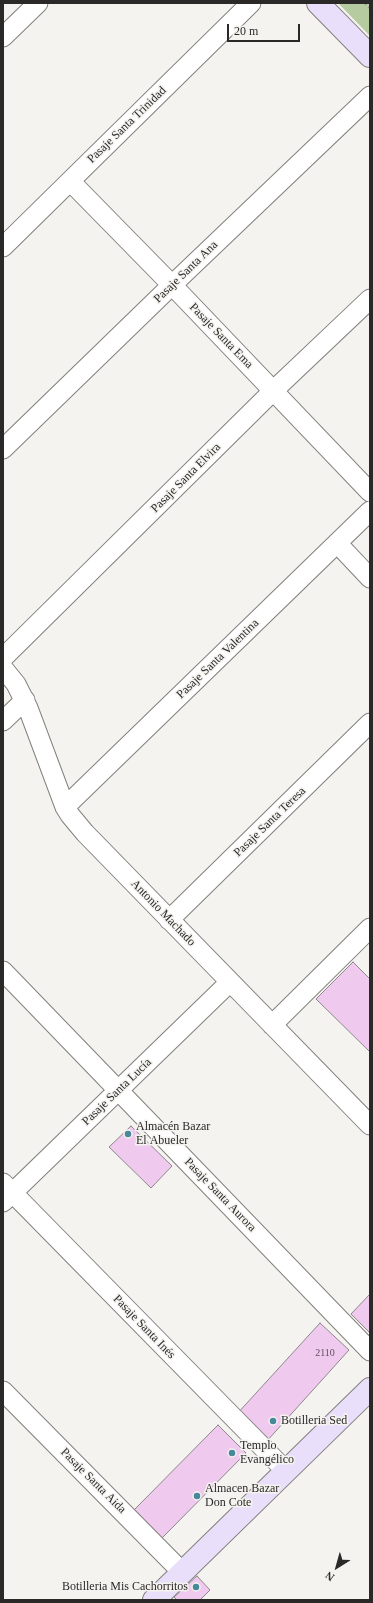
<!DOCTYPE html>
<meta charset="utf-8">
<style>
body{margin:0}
#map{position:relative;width:373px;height:1603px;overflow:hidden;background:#f5f3ef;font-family:"Times New Roman",serif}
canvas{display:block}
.frame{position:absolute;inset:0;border:4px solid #2a2928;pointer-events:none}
.north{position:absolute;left:317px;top:1547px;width:40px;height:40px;-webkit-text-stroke:3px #f5f3ef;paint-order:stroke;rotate:217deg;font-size:11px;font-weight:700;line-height:16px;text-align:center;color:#2a2928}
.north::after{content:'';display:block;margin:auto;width:14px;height:18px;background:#2a2928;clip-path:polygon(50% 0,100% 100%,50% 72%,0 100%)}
.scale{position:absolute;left:227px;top:24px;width:73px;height:18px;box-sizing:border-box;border:2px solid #2a2928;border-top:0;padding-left:5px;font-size:12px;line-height:14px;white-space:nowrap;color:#2a2928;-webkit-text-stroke:3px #f5f3ef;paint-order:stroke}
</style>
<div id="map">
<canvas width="373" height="1603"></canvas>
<div class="frame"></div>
<div class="north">N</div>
<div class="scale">20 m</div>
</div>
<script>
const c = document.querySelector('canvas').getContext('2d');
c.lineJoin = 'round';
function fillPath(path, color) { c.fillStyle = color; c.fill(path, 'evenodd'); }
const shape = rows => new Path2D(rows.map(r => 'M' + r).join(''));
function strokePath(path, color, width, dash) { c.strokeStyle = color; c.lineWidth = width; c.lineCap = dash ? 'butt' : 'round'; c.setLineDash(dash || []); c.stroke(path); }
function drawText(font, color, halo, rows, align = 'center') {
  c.font = font + ' "Times New Roman",serif'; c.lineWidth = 3; c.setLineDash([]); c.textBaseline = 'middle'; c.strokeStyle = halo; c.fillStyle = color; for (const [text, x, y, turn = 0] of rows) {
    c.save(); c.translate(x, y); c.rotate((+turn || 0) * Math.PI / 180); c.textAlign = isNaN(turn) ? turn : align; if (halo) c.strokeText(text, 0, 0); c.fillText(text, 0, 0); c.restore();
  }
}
fillPath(shape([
 [338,3,370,3,370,36]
]), '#b7cba0');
const building = shape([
 [353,962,370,979,370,1052,316,999,353,962],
 [131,1126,172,1166,151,1188,109,1147,131,1126],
 [370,1294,370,1333,351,1314,370,1294],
 [320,1323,349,1350,266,1442,236,1415,320,1323],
 [218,1425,246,1453,162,1538,134,1510,218,1425],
 [197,1576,210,1590,200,1600,177,1600,174,1597,197,1576]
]);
fillPath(building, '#f0c9ef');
strokePath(building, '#8b888b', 1);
const street = shape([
 [3,37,38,3],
 [70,181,172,285,370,492],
 [3,247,251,3],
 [3,449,172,285,370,96],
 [337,543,370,578],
 [3,658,273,391,370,299],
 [3,668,16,684,28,708,65,807,70,815,85,833,370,1125],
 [3,721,25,700],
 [65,807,370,511],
 [169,920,370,723],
 [3,971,370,1351],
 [272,1025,370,928],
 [3,1183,286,1471],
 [3,1202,230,982],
 [3,1391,182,1572]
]);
const secondary = shape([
 [318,3,370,56],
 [154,1600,370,1389]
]);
strokePath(street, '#82807d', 21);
strokePath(secondary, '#82807d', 24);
strokePath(shape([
 [365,3,370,8]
]), '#93928f', 2.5, [2, 3]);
strokePath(street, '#fff', 19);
strokePath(secondary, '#e9dffb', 22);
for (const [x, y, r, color] of [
 [128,1134,4,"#47889b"],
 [273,1421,4,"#47889b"],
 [232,1453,4,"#47889b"],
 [197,1496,4,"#47889b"],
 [196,1587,4,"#47889b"]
]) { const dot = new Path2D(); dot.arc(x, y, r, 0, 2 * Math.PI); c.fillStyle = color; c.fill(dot); strokePath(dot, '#f5f3ef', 1.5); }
drawText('10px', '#5c515a', null, [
 ["2110",325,1353]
]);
drawText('12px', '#2a2928', '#f5f3ef', [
 ["Pasaje Santa Trinidad",127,125,-44],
 ["Pasaje Santa Ana",186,272,-44],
 ["Pasaje Santa Ema",221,336,46],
 ["Pasaje Santa Elvira",186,478,-45],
 ["Pasaje Santa Valentina",218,659,-44],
 ["Pasaje Santa Teresa",270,822,-44],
 ["Antonio Machado",163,913,46],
 ["Pasaje Santa Lucía",117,1092,-44],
 ["Pasaje Santa Aurora",220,1195,46],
 ["Pasaje Santa Inés",144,1327,46],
 ["Pasaje Santa Aida",93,1481,45]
]);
drawText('12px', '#2a2928', '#f5f3ef', [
 ["Almacén Bazar",136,1127],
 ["El Abueler",136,1141],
 ["Botilleria Sed",281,1421],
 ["Templo",240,1446],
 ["Evangélico",240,1460],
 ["Almacen Bazar",205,1489],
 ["Don Cote",205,1503],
 ["Botilleria Mis Cachorritos",188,1587,"right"]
], 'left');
</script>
